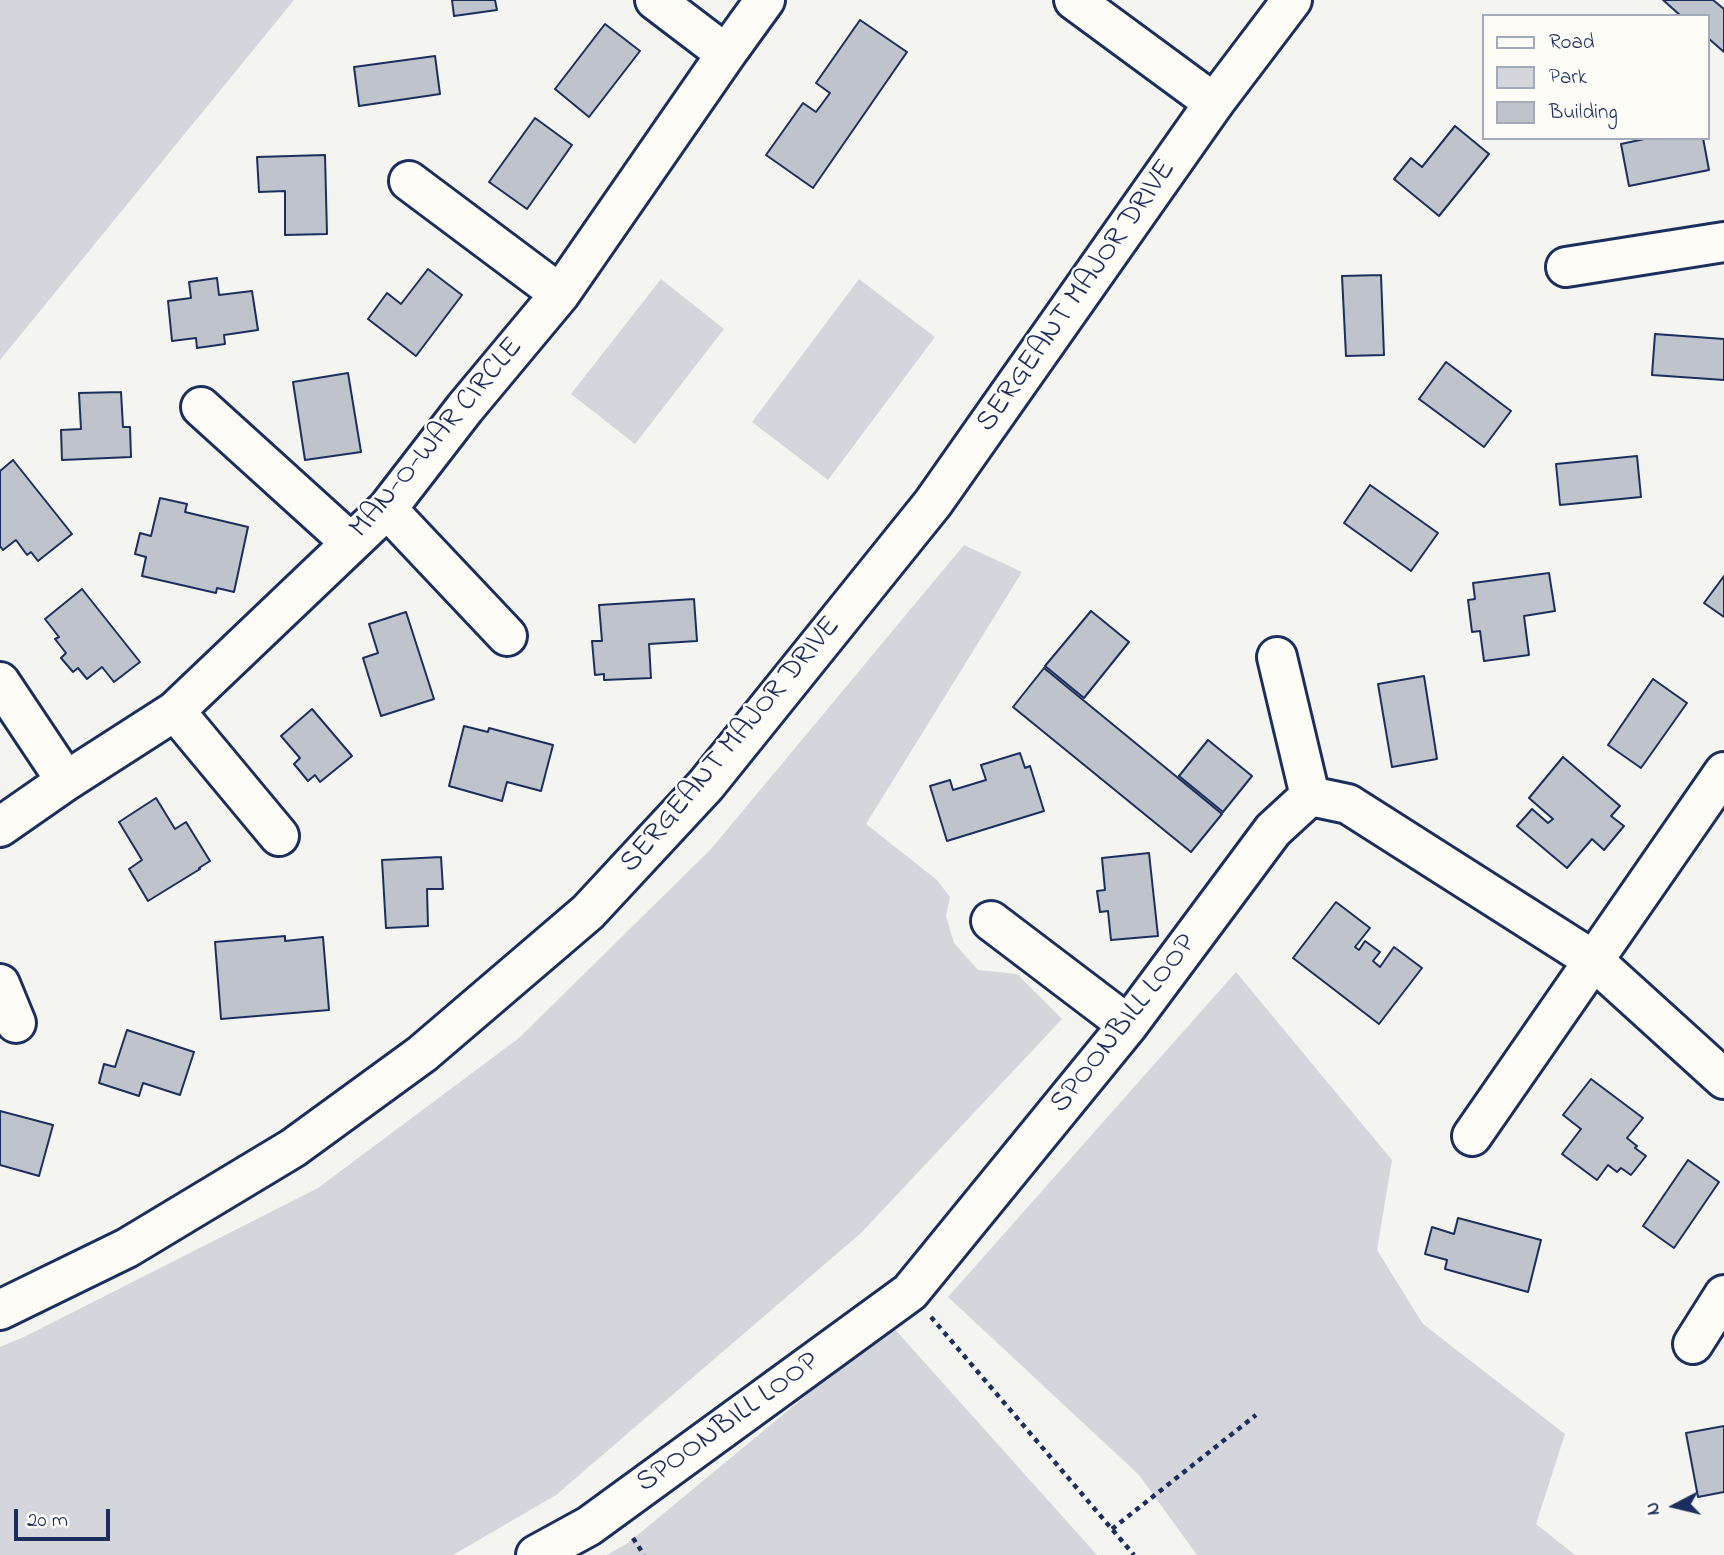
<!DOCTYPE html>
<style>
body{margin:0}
#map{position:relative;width:1724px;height:1555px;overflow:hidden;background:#f4f4f1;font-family:"Indie Flower",sans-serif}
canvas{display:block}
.legend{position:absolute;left:1482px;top:14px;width:228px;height:126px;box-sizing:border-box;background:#fdfcf7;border:2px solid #a3aaba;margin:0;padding:9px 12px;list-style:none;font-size:21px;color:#1b2f5e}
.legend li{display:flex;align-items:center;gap:14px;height:35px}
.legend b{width:35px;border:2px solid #a3aaba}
.north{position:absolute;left:1640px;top:1471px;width:70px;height:70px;-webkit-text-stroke:5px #fdfcf7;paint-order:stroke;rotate:263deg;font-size:19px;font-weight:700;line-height:28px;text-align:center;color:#1b2f5e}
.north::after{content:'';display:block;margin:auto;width:24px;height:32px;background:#1b2f5e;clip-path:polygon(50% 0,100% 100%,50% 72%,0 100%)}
.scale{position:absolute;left:14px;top:1509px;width:96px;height:32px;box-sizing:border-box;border:4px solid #1b2f5e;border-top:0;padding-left:9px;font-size:21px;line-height:24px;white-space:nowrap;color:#1b2f5e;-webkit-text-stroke:5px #fdfcf7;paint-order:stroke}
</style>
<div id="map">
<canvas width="1724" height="1555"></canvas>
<ul class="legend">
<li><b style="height:9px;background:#fdfcf7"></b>Road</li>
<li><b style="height:19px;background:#d4d6db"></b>Park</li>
<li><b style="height:19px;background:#bfc3cc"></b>Building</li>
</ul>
<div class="north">N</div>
<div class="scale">20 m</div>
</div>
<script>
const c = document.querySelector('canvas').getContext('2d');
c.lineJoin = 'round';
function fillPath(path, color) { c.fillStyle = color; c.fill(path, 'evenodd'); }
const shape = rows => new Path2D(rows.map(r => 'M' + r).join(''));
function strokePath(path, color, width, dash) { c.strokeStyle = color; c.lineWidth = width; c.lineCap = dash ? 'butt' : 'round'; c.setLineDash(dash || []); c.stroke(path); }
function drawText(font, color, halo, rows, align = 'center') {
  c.font = font + ' "Indie Flower",sans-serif'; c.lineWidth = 5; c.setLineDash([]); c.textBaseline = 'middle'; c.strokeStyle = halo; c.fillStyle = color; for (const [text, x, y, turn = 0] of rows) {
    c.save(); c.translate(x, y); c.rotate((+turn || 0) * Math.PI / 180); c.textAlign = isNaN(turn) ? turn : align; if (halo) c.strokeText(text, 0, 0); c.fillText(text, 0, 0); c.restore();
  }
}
fillPath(shape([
 [0,0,294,0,0,360],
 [661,279,724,329,635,444,571,394],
 [859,279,935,337,828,480,752,422],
 [964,545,1022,572,866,824,937,880,950,897,946,916,954,943,978,970,1017,974,1062,1019,861,1233,556,1495,453,1555,0,1555,0,1347,26,1336,318,1188,519,1038,711,849],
 [1236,972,1392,1160,1377,1250,1423,1324,1565,1434,1536,1524,1575,1555,1197,1555,1139,1475,948,1297],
 [891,1325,1097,1555,607,1555,628,1543]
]), '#d4d6db');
const building = shape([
 [452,0,495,0,497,10,454,16,452,0],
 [1663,0,1713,0,1724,9,1724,52,1708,38,1708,16,1681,16,1663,0],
 [860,20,907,52,813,188,766,155,803,103,816,112,830,93,816,83,860,20],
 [605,24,640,51,589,117,555,89,605,24],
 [435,56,440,94,359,106,354,67,435,56],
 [535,118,572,145,527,209,489,182,535,118],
 [1455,126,1489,154,1439,216,1394,179,1411,158,1422,167,1455,126],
 [1649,138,1703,138,1709,170,1629,186,1621,144,1649,138],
 [325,155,327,234,285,235,285,191,259,192,257,157,325,155],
 [428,269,462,295,416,356,368,319,387,293,401,304,428,269],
 [1381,275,1384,355,1346,356,1342,276,1381,275],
 [217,278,219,295,252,291,258,330,224,335,225,344,197,348,196,338,172,341,168,301,191,298,189,282,217,278],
 [1655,334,1724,339,1724,380,1652,375,1655,334],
 [1446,362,1511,411,1484,447,1419,399,1446,362],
 [348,373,361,452,305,460,293,382,348,373],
 [121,392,123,427,130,427,131,457,62,460,61,430,81,429,79,393,121,392],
 [1637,456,1641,497,1560,505,1556,464,1637,456],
 [13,460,72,534,38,561,31,552,27,555,16,540,3,550,0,546,0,471,13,460],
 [1370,485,1438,533,1411,571,1344,523,1370,485],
 [160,498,187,504,185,512,248,527,234,592,217,588,216,593,142,576,146,557,135,554,140,533,151,536,160,498],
 [1549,573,1555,611,1524,616,1529,655,1484,661,1480,631,1472,632,1468,600,1475,599,1473,583,1549,573],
 [1724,576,1724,617,1704,603,1724,576],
 [82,589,140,662,114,682,102,667,87,679,78,668,73,672,61,658,66,653,55,639,59,637,45,619,82,589],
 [694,599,697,641,649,644,651,678,604,680,604,674,595,675,592,641,602,641,599,605,694,599],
 [1091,611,1129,642,1084,698,1045,666,1091,611],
 [406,612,434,699,381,716,363,658,378,653,369,624,406,612],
 [1044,668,1222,814,1191,852,1013,707,1044,668],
 [1424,676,1437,759,1392,767,1378,684,1424,676],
 [1653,679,1687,703,1641,768,1608,745,1653,679],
 [312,709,352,756,320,782,315,775,308,781,294,764,300,758,281,736,312,709],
 [464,726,488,732,489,728,553,745,541,791,507,782,502,801,449,786,464,726],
 [1208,740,1252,776,1223,812,1179,776,1208,740],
 [1020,753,1025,768,1030,766,1044,811,947,841,930,786,950,780,953,790,986,780,981,765,1020,753],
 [1563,757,1620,806,1611,816,1624,826,1604,850,1592,839,1567,868,1517,826,1532,809,1548,823,1553,819,1529,798,1563,757],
 [156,798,175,829,186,822,210,861,199,868,200,869,148,901,129,869,142,860,119,822,156,798],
 [1149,853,1158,936,1111,940,1108,911,1100,912,1097,891,1105,890,1102,858,1149,853],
 [441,857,443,889,427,889,428,926,386,928,382,860,441,857],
 [1336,902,1370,928,1355,947,1359,950,1365,941,1380,952,1373,961,1380,967,1394,947,1422,968,1379,1024,1293,958,1336,902],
 [285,936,285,941,323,937,329,1010,221,1019,215,942,285,936],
 [127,1030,194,1052,180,1095,143,1083,139,1096,99,1083,104,1064,115,1067,127,1030],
 [1591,1079,1643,1118,1627,1138,1637,1146,1635,1148,1646,1156,1631,1175,1621,1168,1617,1172,1608,1165,1597,1180,1562,1154,1581,1129,1563,1115,1591,1079],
 [0,1111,53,1125,39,1176,0,1165,0,1111],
 [1688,1160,1719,1182,1674,1248,1643,1226,1688,1160],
 [1458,1218,1541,1240,1528,1292,1445,1269,1447,1260,1425,1254,1432,1227,1454,1234,1458,1218],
 [1724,1426,1724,1492,1698,1497,1686,1433,1724,1426]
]);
fillPath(building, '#bfc3cc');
strokePath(building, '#1b2f5e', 2);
const street = shape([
 [655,0,726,54],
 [1074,0,1214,103],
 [409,181,560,294],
 [1566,267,1724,242],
 [201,407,351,543],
 [387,509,507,636],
 [1277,657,1310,796],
 [0,682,66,781],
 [175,711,279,836],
 [0,827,66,781,175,711,387,509,465,408,560,294,726,54,765,0],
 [991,921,1128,1025],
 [0,984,16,1023],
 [1472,1136,1724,772],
 [1693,1344,1724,1295],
 [536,1555,589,1526,910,1292,1128,1025,1273,830,1310,796,1348,804,1593,960,1724,1079]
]);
const secondary = shape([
 [0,1310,127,1248,293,1148,422,1054,588,912,706,785,933,503,1214,103,1292,0]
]);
strokePath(street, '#1b2f5e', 44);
strokePath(secondary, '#1b2f5e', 44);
strokePath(shape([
 [931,1317,1134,1555],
 [1112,1529,1256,1415],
 [633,1538,644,1555]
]), '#1b2f5e', 4.5, [5, 5]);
strokePath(street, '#fdfcf7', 38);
strokePath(secondary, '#fdfcf7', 38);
drawText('30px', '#1b2f5e', '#fdfcf7', [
 ["SERGEANT MAJOR DRIVE",1078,297,-55],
 ["MAN-O-WAR CIRCLE",438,439,-50],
 ["SERGEANT MAJOR DRIVE",732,746,-50],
 ["SPOONBILL LOOP",1125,1025,-52],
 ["SPOONBILL LOOP",729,1424,-36]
]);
</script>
